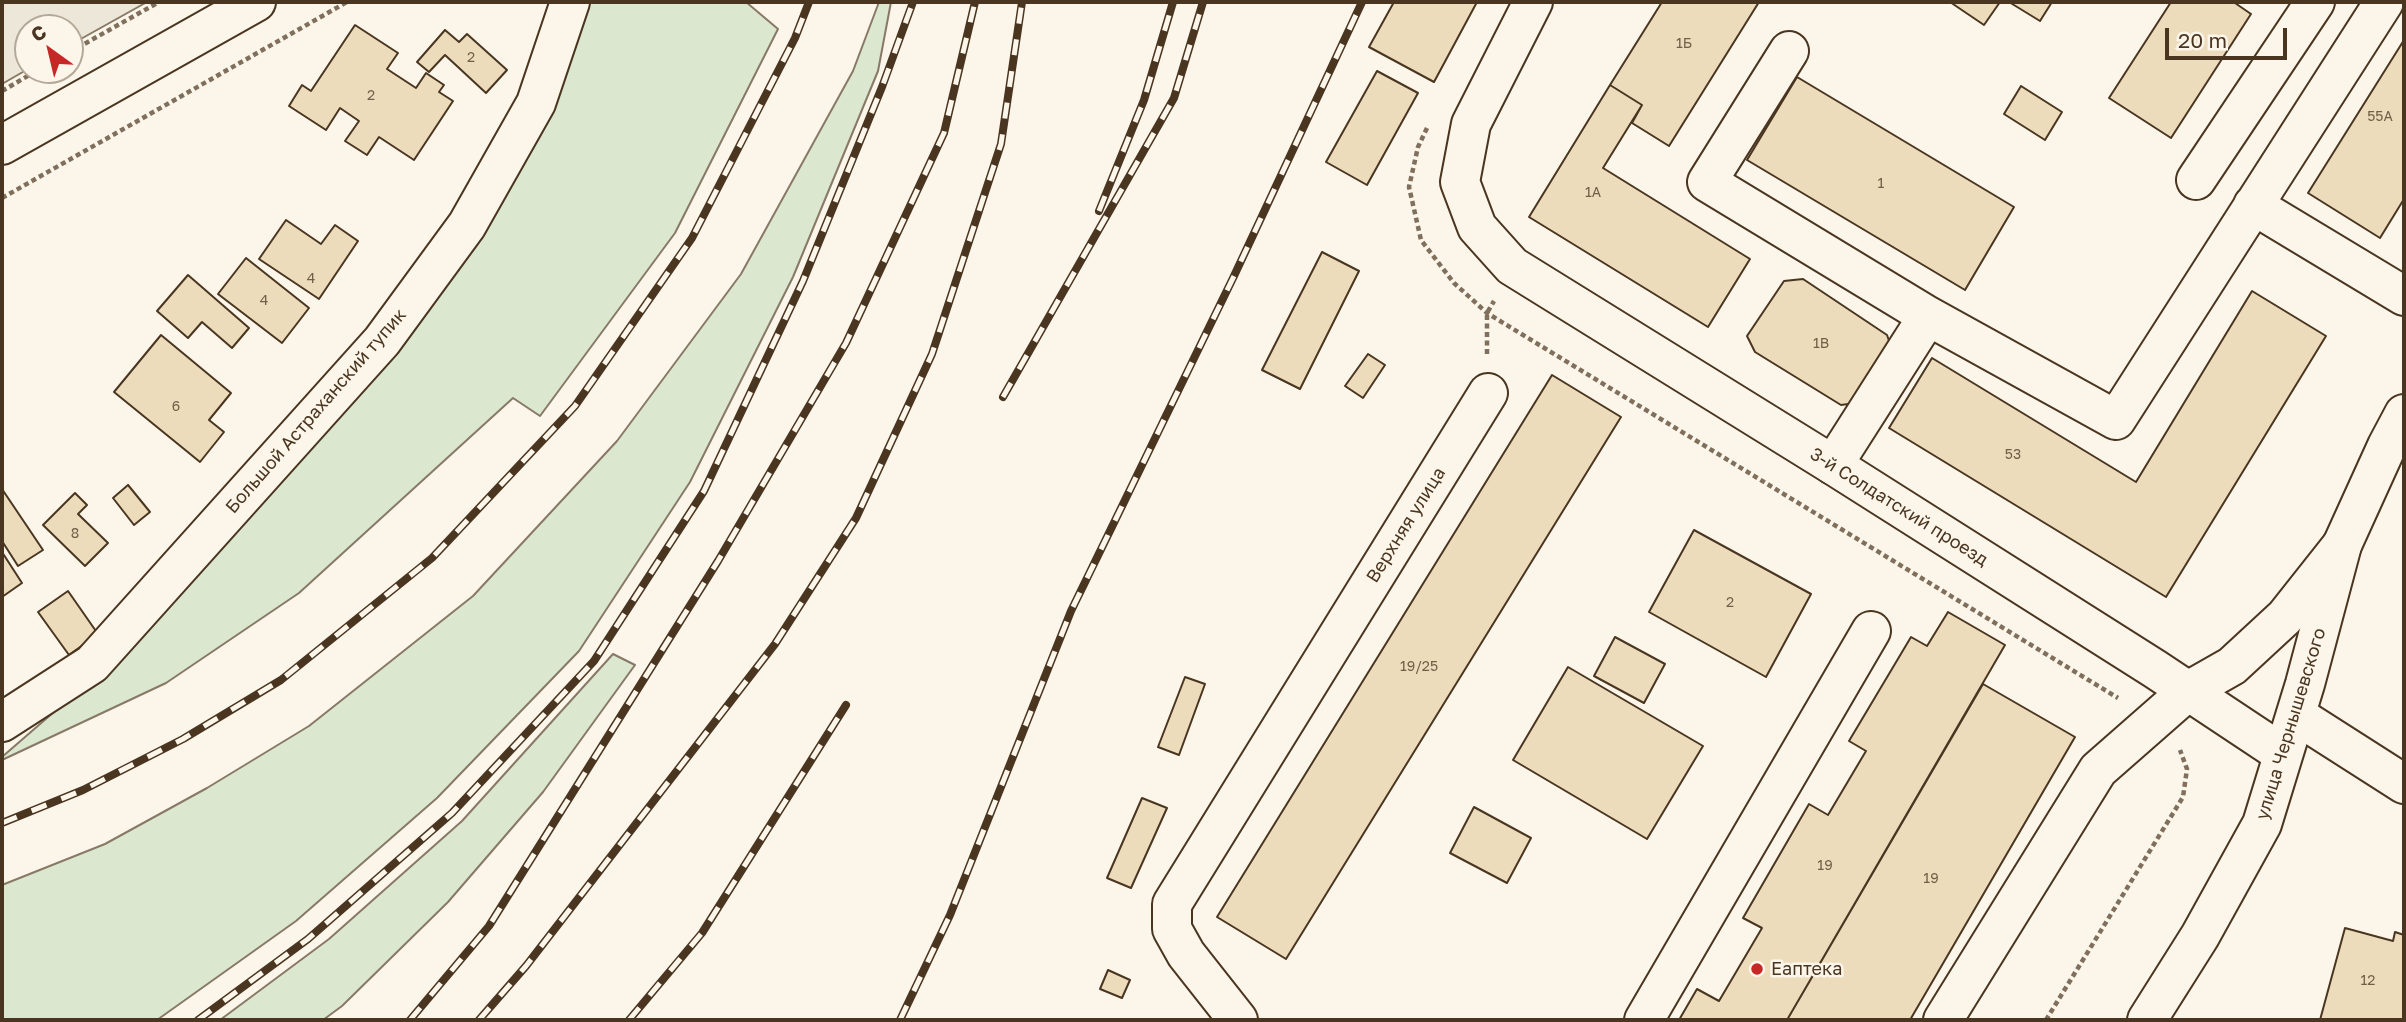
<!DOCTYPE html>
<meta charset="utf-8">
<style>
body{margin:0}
#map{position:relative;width:2406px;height:1022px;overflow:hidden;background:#fbf6e9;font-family:"Golos Text",sans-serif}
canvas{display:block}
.frame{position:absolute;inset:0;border:4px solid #4a3520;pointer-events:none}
.north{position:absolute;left:14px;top:14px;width:70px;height:70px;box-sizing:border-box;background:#fbf6e9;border:2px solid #b4a999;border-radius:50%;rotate:326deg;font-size:19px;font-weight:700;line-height:28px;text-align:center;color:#4a3520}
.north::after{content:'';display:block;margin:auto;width:24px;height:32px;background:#c62828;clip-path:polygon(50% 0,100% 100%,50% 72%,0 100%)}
.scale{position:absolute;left:2165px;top:28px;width:122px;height:32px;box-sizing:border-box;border:4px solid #4a3520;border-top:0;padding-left:9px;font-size:21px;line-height:24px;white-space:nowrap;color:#4a3520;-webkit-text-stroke:5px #fbf6e9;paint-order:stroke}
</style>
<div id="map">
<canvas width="2406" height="1022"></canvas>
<div class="frame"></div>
<div class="north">С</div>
<div class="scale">20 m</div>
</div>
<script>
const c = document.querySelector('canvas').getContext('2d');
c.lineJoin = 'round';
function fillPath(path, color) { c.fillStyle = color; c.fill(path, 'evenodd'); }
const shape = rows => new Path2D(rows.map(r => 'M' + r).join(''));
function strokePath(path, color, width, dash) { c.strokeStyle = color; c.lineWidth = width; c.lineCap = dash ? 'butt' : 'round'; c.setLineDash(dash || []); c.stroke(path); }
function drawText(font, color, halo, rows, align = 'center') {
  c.font = font + ' "Golos Text",sans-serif'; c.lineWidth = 5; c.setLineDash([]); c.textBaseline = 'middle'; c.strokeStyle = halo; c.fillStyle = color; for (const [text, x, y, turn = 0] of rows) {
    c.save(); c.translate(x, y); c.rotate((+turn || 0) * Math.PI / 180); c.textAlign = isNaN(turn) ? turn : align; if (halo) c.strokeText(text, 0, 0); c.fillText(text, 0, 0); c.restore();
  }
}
const green = shape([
 [580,2,746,2,778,29,675,233,540,416,513,398,299,593,166,683,2,760,2,757,100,672,399,351,483,230,580,2],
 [879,2,891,2,878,71,793,277,690,482,579,651,437,798,296,921,157,1020,2,1020,2,885,105,844,207,788,309,726,473,596,617,441,741,274,853,71,879,2],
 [613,654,635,665,543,792,448,902,342,1006,323,1020,220,1020,329,939,462,821,613,654]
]);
fillPath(green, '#dce7d0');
strokePath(green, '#887966', 2);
const parking = shape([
 [2,2,147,2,70,45,70,28,28,28,28,69,2,84,2,2]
]);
fillPath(parking, '#ede7d9');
strokePath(parking, '#887966', 2);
const building = shape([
 [1394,2,1477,2,1434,82,1369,47,1394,2],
 [1662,2,1759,2,1669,146,1632,123,1642,105,1610,85,1662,2],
 [1950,2,2000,2,1984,25,1950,2],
 [2009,2,2052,2,2040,21,2009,2],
 [2171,2,2236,2,2235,3,2251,14,2171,138,2109,98,2171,2],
 [355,25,398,53,387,69,416,88,426,73,444,85,439,92,453,101,414,160,379,137,367,155,345,141,359,121,340,108,326,130,289,106,302,85,311,91,355,25],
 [445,30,459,42,467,34,507,70,486,93,445,55,429,72,417,62,445,30],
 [2404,40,2404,199,2380,238,2308,193,2404,40],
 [1377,71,1418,93,1367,185,1326,162,1377,71],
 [1797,77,2014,207,1965,290,1747,160,1797,77],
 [1610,85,1642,105,1603,168,1750,259,1708,327,1529,217,1610,85],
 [2021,86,2062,112,2045,140,2004,114,2021,86],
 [286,220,321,244,335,225,358,241,319,299,259,259,286,220],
 [1322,252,1359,271,1300,389,1262,370,1322,252],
 [246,258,309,308,282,343,218,294,246,258],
 [188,275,249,328,232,348,202,322,188,338,157,311,188,275],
 [1803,279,1887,335,1894,355,1863,402,1841,405,1755,352,1747,336,1784,281,1803,279],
 [2252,291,2326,336,2166,597,1889,428,1932,358,2136,482,2252,291],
 [161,335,231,393,209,420,224,432,200,462,114,392,161,335],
 [1368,354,1385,365,1363,398,1345,386,1368,354],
 [1552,375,1621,417,1286,959,1217,917,1552,375],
 [128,485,150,512,134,525,113,498,128,485],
 [2,489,43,550,18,566,2,541,2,489],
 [75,493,87,505,78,514,108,543,85,566,43,525,75,493],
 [1694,530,1811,594,1766,677,1649,612,1694,530],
 [2,552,22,583,2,597,2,552],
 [68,591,98,634,69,655,38,612,68,591],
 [1948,612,2005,645,1787,1020,1679,1020,1697,989,1719,1001,1762,928,1743,918,1809,804,1828,815,1866,751,1849,741,1911,637,1927,646,1948,612],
 [1615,637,1665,664,1644,703,1594,676,1615,637],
 [1568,667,1703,746,1647,839,1513,760,1568,667],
 [1185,677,1205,684,1179,755,1158,747,1185,677],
 [1983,684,2075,737,1910,1020,1787,1020,1983,684],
 [1142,798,1167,808,1131,888,1107,878,1142,798],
 [1474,807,1531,838,1507,883,1450,853,1474,807],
 [2345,928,2393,941,2395,932,2404,935,2404,1020,2320,1020,2345,928],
 [1108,970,1130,980,1122,998,1100,989,1108,970]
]);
fillPath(building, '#ecdcbc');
strokePath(building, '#4a3520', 2);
const minor = shape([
 [1789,51,1707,182,1928,316,1833,465],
 [2196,180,2315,2],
 [2253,205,2404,296],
 [1928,316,2116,420,2384,2],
 [2296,715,2404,784],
 [2,722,92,664,382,341,467,225,536,103,570,2],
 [1238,1020,1186,954,1172,929,1172,904,1488,393],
 [1644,1020,1871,631],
 [1943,1020,2098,770,2188,691,2232,666,2285,617,2342,545]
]);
const major = shape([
 [1533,2,1471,124,1460,182,1477,227,1512,266,1833,465,2155,669,2283,754],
 [2,145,256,2],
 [2147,1020,2200,936,2262,824,2305,684,2342,545,2387,446,2404,414]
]);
strokePath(minor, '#4a3520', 42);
strokePath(major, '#4a3520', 42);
strokePath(shape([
 [70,52,159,2],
 [2,91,38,70],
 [1427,128,1418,147,1409,187,1421,240,1454,283,1487,313,2118,698],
 [2,198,347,2],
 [1487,354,1487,313,1494,301],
 [2046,1020,2183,797,2187,769,2180,750]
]), '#7f6f5c', 4.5, [5, 3.5]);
strokePath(minor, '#fbf6e9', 38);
strokePath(major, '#fbf6e9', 38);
const rail = shape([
 [1099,211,1144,100,1173,2],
 [1003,397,1174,98,1203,2],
 [2,823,83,790,183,739,281,680,432,558,575,406,692,238,795,38,809,2],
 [198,1020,308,939,452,813,594,661,704,491,803,281,882,87,913,2],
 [410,1020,489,926,718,561,846,343,944,133,975,2],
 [479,1020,526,966,775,644,856,518,932,354,1001,144,1022,2],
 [629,1020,702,933,846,705],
 [900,1020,950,915,1071,611,1234,276,1362,2]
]);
strokePath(rail, '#4a3520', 8);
strokePath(rail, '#fbf6e9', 5, [16]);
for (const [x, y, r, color] of [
 [1757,969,7,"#c62828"]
]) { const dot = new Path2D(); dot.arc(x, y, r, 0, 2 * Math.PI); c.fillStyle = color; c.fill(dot); strokePath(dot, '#fbf6e9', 2.5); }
drawText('14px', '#725f47', null, [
 ["1Б",1684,44],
 ["2",471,58],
 ["2",371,96],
 ["55А",2380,117],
 ["1",1881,184],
 ["1А",1593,193],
 ["4",311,279],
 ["4",264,301],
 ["1В",1821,344],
 ["6",176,407],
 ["53",2013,455],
 ["8",75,534],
 ["2",1730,603],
 ["19/25",1419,667],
 ["19",1825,866],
 ["19",1931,879],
 ["12",2368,981]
]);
drawText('18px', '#4a3520', '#fbf6e9', [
 ["Большой Астраханский тупик",316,411,-49],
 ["3-й Солдатский проезд",1899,507,32],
 ["Верхняя улица",1406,525,-58],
 ["улица Чернышевского",2291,724,-73]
]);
drawText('18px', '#4a3520', '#fbf6e9', [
 ["Еаптека",1771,969]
], 'left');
</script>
